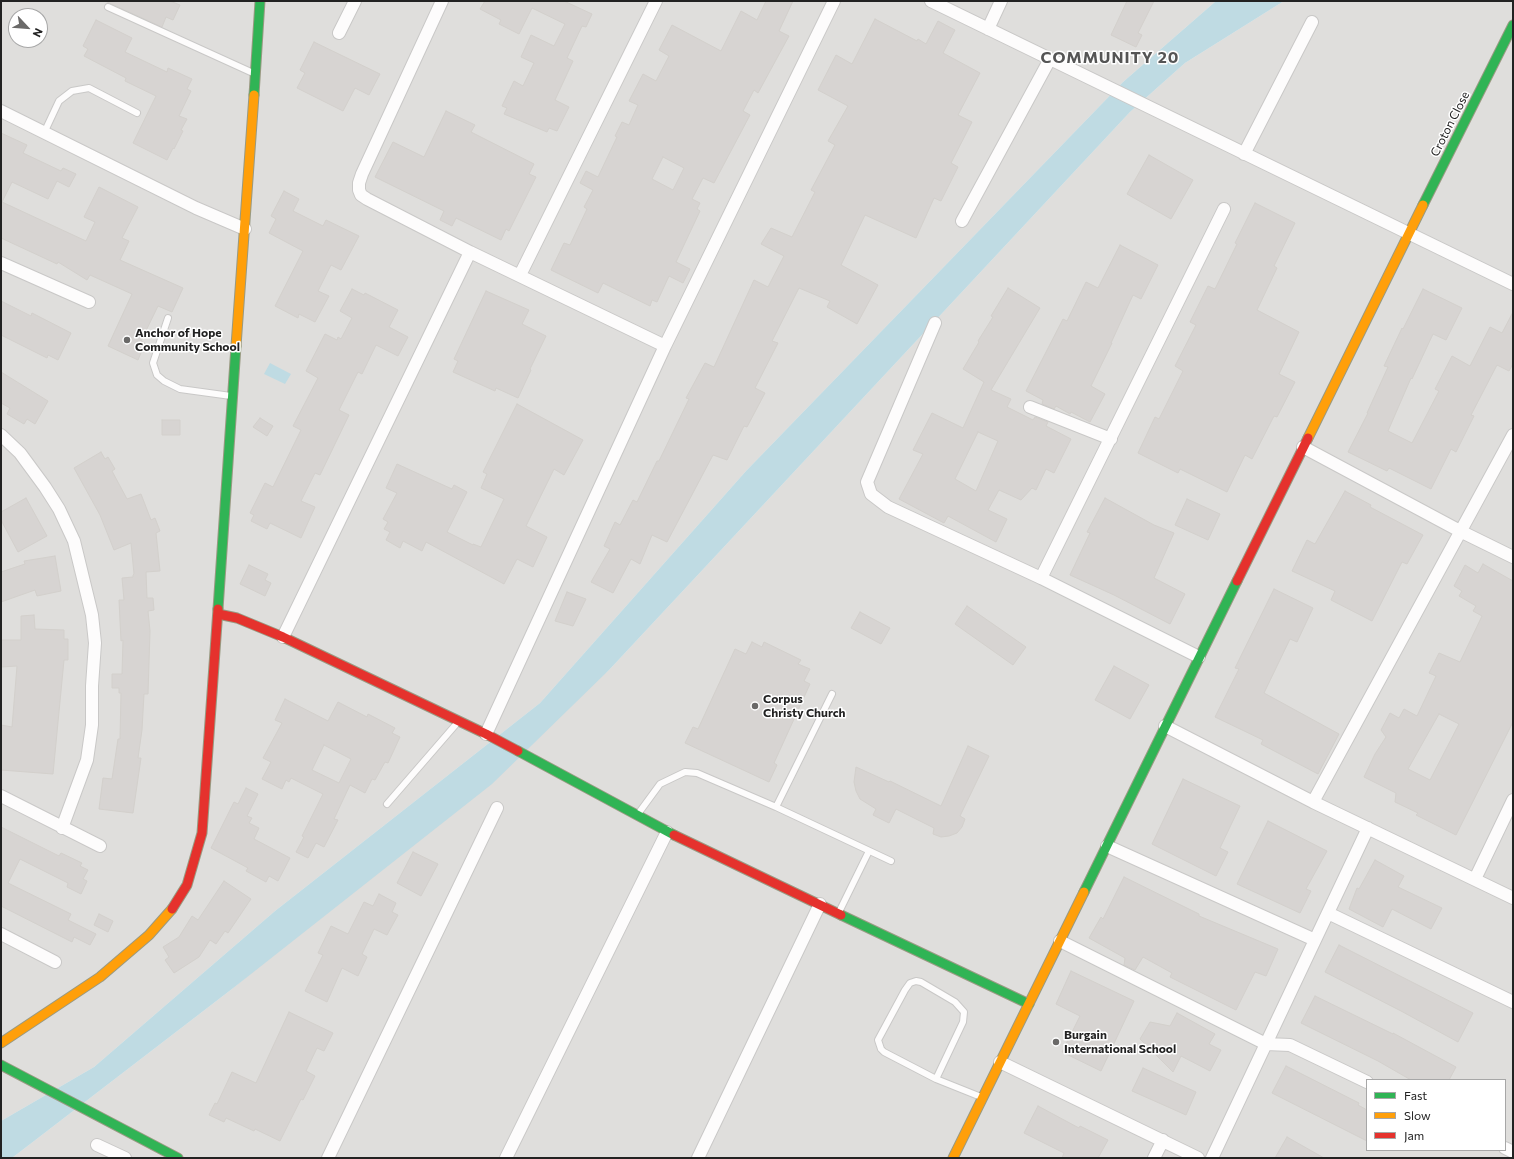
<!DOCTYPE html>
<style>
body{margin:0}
#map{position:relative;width:1514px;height:1159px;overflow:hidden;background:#f0eeeb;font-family:Commissioner,sans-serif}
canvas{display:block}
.frame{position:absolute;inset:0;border:2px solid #222;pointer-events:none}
.legend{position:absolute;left:1366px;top:1079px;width:140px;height:72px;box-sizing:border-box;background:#fff;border:1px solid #a7a7a7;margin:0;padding:5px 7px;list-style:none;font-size:12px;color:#222}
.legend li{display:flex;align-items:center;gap:8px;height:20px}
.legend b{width:20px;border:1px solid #a7a7a7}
.north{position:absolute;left:8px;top:8px;width:40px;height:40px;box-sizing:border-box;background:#fff;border:1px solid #a7a7a7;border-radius:50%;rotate:116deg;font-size:11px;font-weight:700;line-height:16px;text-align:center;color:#222}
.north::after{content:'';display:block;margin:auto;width:14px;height:18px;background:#6a6968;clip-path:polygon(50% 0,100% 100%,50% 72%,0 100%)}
</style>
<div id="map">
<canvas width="1514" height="1159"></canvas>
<div class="frame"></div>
<ul class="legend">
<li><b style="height:5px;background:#30b455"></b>Fast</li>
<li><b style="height:5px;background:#ff9f0a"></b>Slow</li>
<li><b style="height:5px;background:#e5322d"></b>Jam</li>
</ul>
<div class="north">N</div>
</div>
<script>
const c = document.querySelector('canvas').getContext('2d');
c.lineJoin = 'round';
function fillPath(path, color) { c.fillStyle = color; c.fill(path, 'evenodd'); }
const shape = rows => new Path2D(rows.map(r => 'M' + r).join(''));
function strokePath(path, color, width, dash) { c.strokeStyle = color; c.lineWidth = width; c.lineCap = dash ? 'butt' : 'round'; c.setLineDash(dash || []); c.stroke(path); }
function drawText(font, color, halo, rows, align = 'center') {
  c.font = font + ' Commissioner,sans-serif'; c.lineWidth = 3; c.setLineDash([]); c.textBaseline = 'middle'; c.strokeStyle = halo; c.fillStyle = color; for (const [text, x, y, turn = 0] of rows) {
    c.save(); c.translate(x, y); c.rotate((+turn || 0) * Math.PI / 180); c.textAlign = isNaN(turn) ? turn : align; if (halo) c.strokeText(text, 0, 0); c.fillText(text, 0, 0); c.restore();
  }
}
fillPath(shape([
 [1,1,1216,1,1123,82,746,471,540,703,275,911,94,1067,1,1121],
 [16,16,40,16,40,40,16,40],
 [1284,1,1513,1,1513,1158,12,1158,232,989,610,669,1130,112,1185,63],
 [1367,1080,1505,1080,1505,1150,1367,1150]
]), '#dfdedc');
fillPath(shape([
 [1216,1,1284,1,1185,63,1130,112,610,669,492,784,232,989,12,1158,1,1158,1,1121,94,1067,275,911,540,703,746,471,1123,82],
 [270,363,291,374,285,384,264,374]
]), '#bfdbe3');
const building = shape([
 [105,1,170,1,180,5,173,20,166,17,162,27,105,1],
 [485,1,564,1,592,14,586,27,582,26,567,58,573,61,555,100,569,107,557,131,549,128,547,132,504,114,507,108,502,106,514,81,523,86,534,63,521,57,531,35,554,46,565,24,532,8,519,34,499,24,501,20,480,9,485,1],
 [766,1,793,1,779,31,789,36,758,93,754,90,743,111,750,115,714,183,703,178,692,199,700,203,697,209,700,211,676,262,690,269,683,283,669,276,657,302,652,300,650,306,603,283,598,293,551,270,564,243,570,245,587,209,584,207,593,190,580,183,586,171,598,177,617,137,615,136,622,122,629,125,638,105,629,101,643,74,656,81,669,56,659,50,672,25,721,51,741,11,757,20,766,1],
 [663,157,684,168,673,190,652,179,663,157],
 [1127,1,1154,1,1138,33,1142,35,1136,47,1111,35,1127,1],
 [875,19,917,41,918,39,926,44,938,21,955,30,943,53,980,73,958,115,972,122,951,163,958,167,941,201,934,198,916,238,865,215,841,265,878,285,857,324,827,307,830,301,799,288,772,341,778,343,755,388,765,393,747,427,744,426,727,460,713,455,667,542,652,535,640,564,631,559,613,593,591,582,610,549,604,546,615,522,620,525,633,500,637,502,657,461,659,461,689,399,686,398,705,363,714,367,754,280,768,287,784,256,761,244,771,228,792,237,815,192,811,190,835,145,828,141,848,106,818,90,836,55,852,64,875,19],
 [96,20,132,38,125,52,167,72,168,68,192,79,187,89,191,91,179,116,187,119,181,130,183,131,174,149,173,148,167,160,133,143,156,96,125,81,126,78,84,56,88,49,83,46,96,20],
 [314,42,380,74,369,95,355,88,343,111,297,88,305,73,300,70,314,42],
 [446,111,475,125,471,132,534,164,529,174,536,177,509,231,506,229,501,240,456,218,452,226,440,220,444,211,375,177,393,142,424,157,446,111],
 [1,133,27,145,23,153,61,171,63,168,76,174,69,187,57,181,48,199,12,182,2,202,86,241,95,222,84,217,99,187,138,207,122,238,129,241,120,260,183,288,172,312,158,306,141,341,145,343,138,360,108,346,132,294,90,275,87,280,58,262,57,264,1,238,1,133],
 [1149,155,1193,180,1171,219,1127,194,1149,155],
 [284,191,299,199,293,211,323,226,326,220,359,236,341,270,331,265,318,291,329,296,315,322,299,314,298,318,275,306,303,251,269,233,276,219,271,216,284,191],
 [1255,203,1295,223,1274,266,1277,268,1257,310,1299,332,1279,374,1295,382,1277,417,1274,416,1252,459,1245,455,1227,492,1180,469,1178,473,1138,453,1155,417,1159,419,1183,371,1175,366,1196,325,1190,322,1208,286,1215,289,1237,244,1235,243,1255,203],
 [1120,245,1158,265,1141,299,1133,295,1111,343,1112,343,1091,386,1105,394,1090,422,1071,412,1070,414,1056,406,1054,409,1042,404,1043,400,1026,391,1063,319,1067,321,1086,282,1098,288,1120,245],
 [1008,288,1040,308,991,390,1011,399,1007,407,1033,420,1035,417,1048,422,1046,426,1071,439,1054,473,1046,469,1036,490,1032,488,1021,500,999,490,988,510,1007,519,996,542,948,516,944,523,899,499,923,454,913,450,932,413,963,428,984,382,963,369,979,342,978,341,993,317,991,316,1008,288],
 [978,432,998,441,976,491,955,479,978,432],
 [352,289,364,295,365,293,398,310,389,327,408,337,398,356,376,345,362,374,358,372,339,410,349,415,320,475,315,473,301,501,315,507,301,538,270,523,267,529,251,521,254,515,250,513,265,483,273,487,301,430,293,426,318,378,306,371,325,334,337,340,338,337,341,339,352,318,340,311,352,289],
 [1423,289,1462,308,1446,340,1433,334,1412,379,1411,378,1388,431,1412,443,1439,391,1435,389,1452,356,1470,366,1490,327,1502,333,1513,312,1513,364,1509,371,1497,365,1471,415,1474,416,1456,452,1451,449,1431,489,1389,468,1387,471,1348,452,1368,413,1367,413,1388,367,1384,366,1402,328,1403,329,1423,289],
 [486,291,529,310,522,324,546,336,530,369,531,370,518,398,496,388,495,391,453,372,458,361,454,359,486,291],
 [1,301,31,316,32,313,71,333,58,360,48,355,47,358,1,335,1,301],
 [1,372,48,401,35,424,27,419,24,424,7,414,10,408,1,403,1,372],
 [517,404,583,440,564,475,554,469,526,526,547,537,533,567,517,559,504,584,426,542,422,551,403,541,400,548,386,540,390,532,384,529,388,522,383,519,397,493,386,488,397,464,452,489,454,485,467,492,447,532,473,545,473,544,481,547,504,499,481,488,487,474,483,472,517,404],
 [260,418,273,426,267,436,253,427,260,418],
 [162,420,180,420,180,435,162,435,162,420],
 [101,452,105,459,108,457,115,469,112,471,127,499,141,494,151,520,155,518,160,531,156,533,160,571,146,572,147,598,153,598,154,610,148,611,150,631,148,694,144,694,142,730,138,758,141,758,133,813,99,809,103,778,112,779,118,739,120,739,121,693,119,693,119,688,112,688,112,674,122,674,123,640,121,641,119,600,124,600,122,578,133,577,133,575,134,574,131,543,114,550,100,515,74,468,101,452],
 [1345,491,1371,505,1370,507,1423,535,1407,564,1402,562,1372,621,1331,600,1335,591,1292,571,1307,540,1315,544,1345,491],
 [26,498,47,536,18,552,1,520,1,512,26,498],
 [1105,498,1154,525,1174,533,1154,578,1185,594,1170,624,1114,595,1070,575,1090,533,1087,532,1105,498],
 [1187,499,1220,514,1208,540,1175,525,1187,499],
 [55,556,61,591,37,596,35,590,1,602,1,572,25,564,24,561,55,556],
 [1483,564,1513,581,1513,722,1456,835,1416,815,1418,813,1395,802,1396,793,1364,777,1375,754,1386,737,1381,730,1390,713,1399,718,1404,709,1417,716,1436,676,1429,673,1439,653,1460,662,1482,616,1473,611,1476,606,1459,596,1462,591,1454,586,1465,565,1478,573,1483,564],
 [1439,714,1459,724,1430,780,1408,769,1439,714],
 [249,565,268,574,265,580,271,583,265,596,240,584,249,565],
 [1274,589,1313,608,1297,642,1290,639,1264,693,1339,734,1318,774,1261,744,1263,740,1215,717,1239,669,1235,668,1274,589],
 [567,592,586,599,573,626,555,621,567,592],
 [967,606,1026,647,1013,665,955,624,967,606],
 [860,612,890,628,881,644,851,628,860,612],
 [34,615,35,629,64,630,64,639,68,639,68,660,64,660,53,774,1,770,1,725,12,727,17,666,1,667,1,640,21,640,21,616,34,615],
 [752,642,762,647,764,642,801,660,798,664,810,669,804,681,810,684,774,763,777,765,769,782,685,743,693,727,698,729,735,649,746,654,752,642],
 [1114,666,1149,685,1130,719,1095,700,1114,666],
 [285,699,328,721,338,702,367,717,368,714,395,728,392,733,400,737,388,763,385,762,375,780,372,779,365,793,350,785,334,819,338,820,324,847,316,843,308,858,296,852,304,837,302,836,323,794,291,778,289,782,286,780,282,789,262,779,271,762,263,758,282,723,275,720,285,699],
 [324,745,351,759,339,783,312,770,324,745],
 [968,746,989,756,960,816,965,819,962,827,957,833,949,836,941,837,933,834,934,828,896,809,889,823,873,815,876,809,860,799,856,791,854,782,856,767,889,782,890,781,941,806,968,746],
 [1183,779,1240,806,1220,848,1228,852,1216,876,1152,844,1183,779],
 [246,788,258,794,247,816,252,818,249,823,259,828,254,839,290,858,278,881,269,876,266,882,246,871,248,868,211,848,234,802,238,804,246,788],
 [1268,821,1327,851,1306,889,1311,891,1300,913,1237,884,1268,821],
 [1,827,59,856,61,853,82,863,80,866,88,870,83,879,87,881,81,894,67,887,68,883,20,859,8,883,71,914,68,920,96,934,90,945,74,937,72,942,1,906,1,827],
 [413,852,438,864,421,896,397,883,413,852],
 [1375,860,1404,876,1398,887,1442,908,1431,929,1392,909,1383,927,1349,909,1357,888,1359,889,1375,860],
 [1124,877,1199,914,1199,916,1278,949,1266,976,1255,972,1236,1010,1170,977,1172,973,1143,957,1135,970,1124,965,1125,958,1089,938,1101,917,1103,919,1124,877],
 [224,881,251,899,228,933,225,931,216,944,210,940,199,957,174,973,165,960,169,957,163,947,179,937,192,916,198,920,224,881],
 [379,894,396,903,392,912,398,915,387,935,374,929,362,954,367,957,358,976,342,968,327,1002,305,991,323,955,318,953,331,926,348,934,364,902,373,906,379,894],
 [99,914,113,921,108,932,94,925,99,914],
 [1339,945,1473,1013,1458,1042,1401,1011,1325,972,1339,945],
 [1071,971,1134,1001,1101,1071,1062,1052,1080,1016,1056,1004,1071,971],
 [1315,996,1393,1034,1393,1033,1456,1067,1449,1080,1411,1080,1378,1061,1301,1023,1315,996],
 [289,1012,333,1033,324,1051,317,1048,306,1071,315,1076,303,1100,301,1099,280,1141,255,1129,254,1131,226,1118,224,1122,209,1115,215,1103,217,1104,232,1072,256,1083,289,1012],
 [1177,1013,1215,1034,1209,1044,1221,1050,1210,1071,1181,1056,1173,1072,1140,1039,1150,1022,1170,1026,1177,1013],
 [1286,1066,1359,1103,1358,1105,1367,1110,1367,1141,1272,1093,1286,1066],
 [1143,1068,1196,1092,1186,1115,1132,1091,1143,1068],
 [1038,1106,1079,1128,1080,1126,1108,1140,1098,1158,1062,1158,1064,1153,1024,1133,1038,1106],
 [1287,1137,1324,1158,1275,1158,1287,1137]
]);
fillPath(building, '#d7d4d2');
strokePath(building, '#d3d0cc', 1);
const lane = shape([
 [108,7,253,73],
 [44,133,59,101,72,91,89,88,137,113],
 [168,318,153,363,157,375,164,381,180,389,231,396],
 [387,804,458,722],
 [776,807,832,694],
 [638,814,660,784,685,772,697,773,776,807,891,861],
 [839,912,869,851],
 [936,1079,963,1022,964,1012,955,1002,921,982,916,981,910,983,905,990,878,1040,881,1049,884,1052,936,1079,981,1097]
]);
const street = shape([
 [442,1,362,174,359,183,359,190,361,195,367,199,470,252,665,346],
 [931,1,1513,284],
 [988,29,1001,1],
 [339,33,355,1],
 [1,111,196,208,245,229],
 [1244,154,1312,22],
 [962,221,1050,59],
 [1,263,89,302],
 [520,275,656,1],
 [935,323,867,482,871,494,888,507,1041,578,1199,657],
 [1030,407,1111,439],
 [1,435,20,453,45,487,59,509,74,541,92,615,95,643,92,686,92,725,87,760,62,828],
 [1303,447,1460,531,1513,557],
 [1041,578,1224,209],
 [283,637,470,252],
 [1165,726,1313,802,1513,898],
 [486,734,665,346,834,1],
 [1,796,100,846],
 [1313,802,1513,435],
 [1107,846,1315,940],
 [1475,879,1513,800],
 [1328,913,1513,1002],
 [1,934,55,962],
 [1060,941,1266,1044,1290,1045,1367,1082],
 [1000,1062,1198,1158],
 [97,1145,125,1158],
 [1505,1148,1513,1152],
 [328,1158,497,808],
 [506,1158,667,832],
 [698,1158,820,904],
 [1154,1158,1163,1140],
 [1212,1158,1368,828]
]);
const fast = shape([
 [254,95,260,1],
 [1423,205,1513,25],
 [218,609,236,346],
 [518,751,674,835],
 [1084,892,1237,581],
 [841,915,1029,1004],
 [1,1065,178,1158]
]);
const slow = shape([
 [236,346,254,95],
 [1308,438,1423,205],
 [1,1043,100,977,149,935,172,909],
 [953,1158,1084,892]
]);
const jam = shape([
 [1237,581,1308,438],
 [218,614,237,618,283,637,486,734,518,751],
 [674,835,841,915],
 [172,909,187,885,202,833,218,609]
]);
strokePath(lane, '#c9c8c7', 8);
strokePath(street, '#c9c8c7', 14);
strokePath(fast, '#999a82', 11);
strokePath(slow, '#999a82', 11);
strokePath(jam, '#999a82', 11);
strokePath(lane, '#fdfcfc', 6);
strokePath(street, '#fdfcfc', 12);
strokePath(fast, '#30b455', 9);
strokePath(slow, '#ff9f0a', 9);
strokePath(jam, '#e5322d', 9);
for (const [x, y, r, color] of [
 [127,340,4,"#6a6968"],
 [755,706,4,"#6a6968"],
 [1056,1042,4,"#6a6968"]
]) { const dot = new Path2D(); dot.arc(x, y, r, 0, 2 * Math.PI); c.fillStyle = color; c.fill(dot); strokePath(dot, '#fff', 1.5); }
drawText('12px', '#222', '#fff', [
 ["Croton Close",1450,124,-63]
]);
drawText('bold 12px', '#222', '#fff', [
 ["Anchor of Hope",135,333],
 ["Community School",135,347],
 ["Corpus",763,699],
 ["Christy Church",763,713],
 ["Burgain",1064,1035],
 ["International School",1064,1049]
], 'left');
c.letterSpacing = '1px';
drawText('bold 16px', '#555', '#fff', [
 ["COMMUNITY 20",1110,58]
]);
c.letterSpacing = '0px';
</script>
